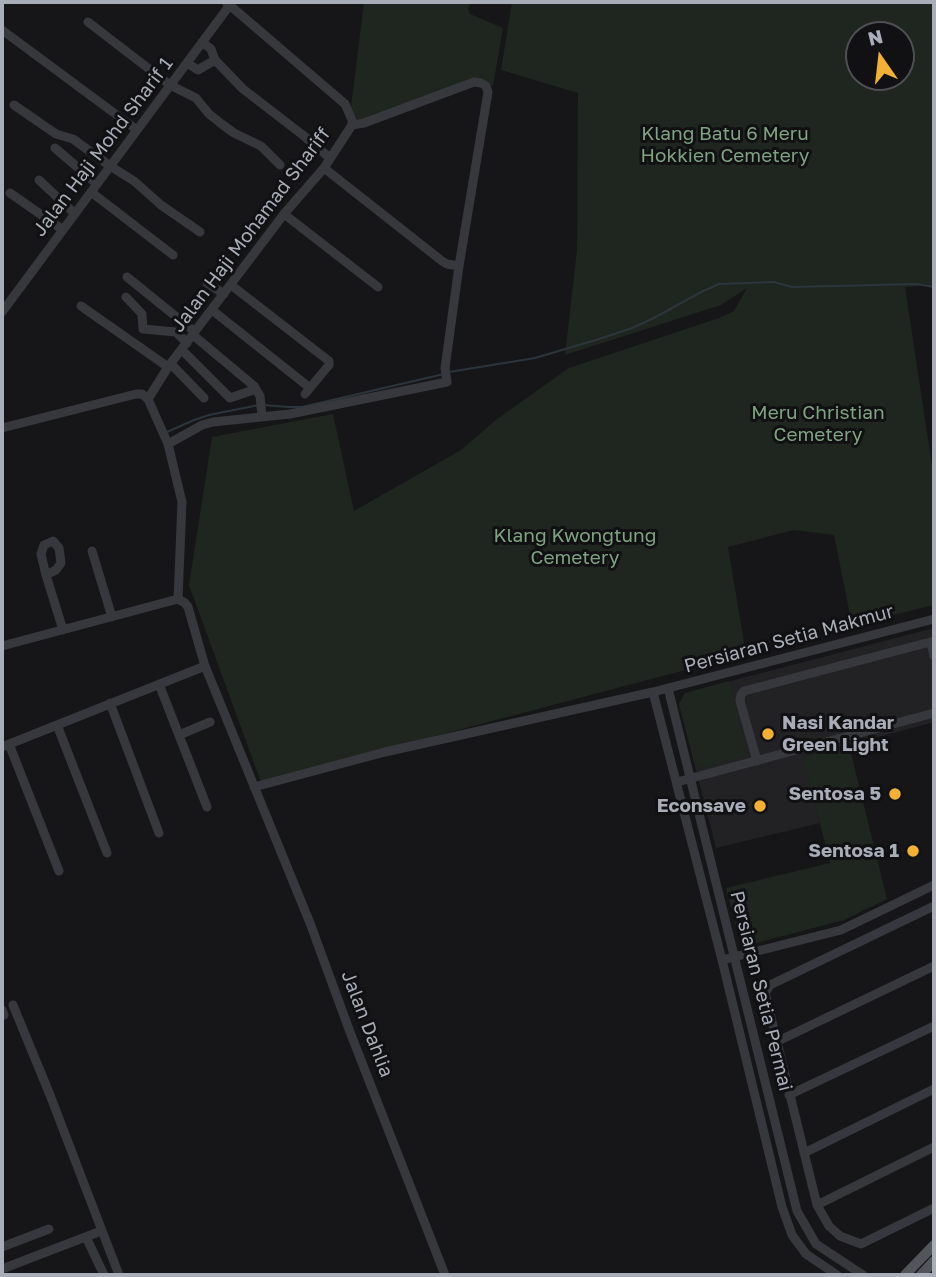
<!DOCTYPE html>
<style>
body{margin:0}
#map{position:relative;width:936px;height:1277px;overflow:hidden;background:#161618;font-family:"Golos Text",sans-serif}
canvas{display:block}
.frame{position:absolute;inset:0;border:4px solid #a8adb8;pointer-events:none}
.north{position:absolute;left:845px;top:21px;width:70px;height:70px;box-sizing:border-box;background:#111113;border:2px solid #4d4f55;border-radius:50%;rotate:346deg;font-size:19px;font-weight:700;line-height:28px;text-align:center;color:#a8adb8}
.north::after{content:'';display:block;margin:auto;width:24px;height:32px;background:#f2b134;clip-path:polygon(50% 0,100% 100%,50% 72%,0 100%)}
</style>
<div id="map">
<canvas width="936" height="1277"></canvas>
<div class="frame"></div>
<div class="north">N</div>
</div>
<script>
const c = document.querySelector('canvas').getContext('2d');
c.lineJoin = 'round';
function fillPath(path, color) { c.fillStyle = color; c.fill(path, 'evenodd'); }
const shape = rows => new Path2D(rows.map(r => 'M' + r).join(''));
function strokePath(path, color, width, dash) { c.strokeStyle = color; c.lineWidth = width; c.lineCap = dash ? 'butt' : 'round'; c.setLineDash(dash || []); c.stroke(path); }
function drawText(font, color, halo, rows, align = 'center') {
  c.font = font + ' "Golos Text",sans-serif'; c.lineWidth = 6; c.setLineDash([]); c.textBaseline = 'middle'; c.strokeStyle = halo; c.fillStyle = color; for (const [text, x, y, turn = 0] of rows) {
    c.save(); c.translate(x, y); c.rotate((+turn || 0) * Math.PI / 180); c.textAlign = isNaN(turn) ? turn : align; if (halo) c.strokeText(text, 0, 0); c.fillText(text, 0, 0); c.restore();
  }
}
fillPath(shape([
 [934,628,934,722,804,757,820,823,716,848,679,704,685,693]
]), '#222225');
fillPath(shape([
 [364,2,471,2,468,9,470,14,503,28,493,86,475,78,364,120,357,119,351,107],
 [512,2,934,2,934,285,905,287,934,479,934,605,852,625,834,535,794,530,728,547,746,654,261,782,189,585,212,437,333,414,354,511,461,450,497,419,569,368,719,318,734,311,747,288,721,305,565,355,577,250,578,93,501,70],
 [859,35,901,35,901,77,859,77],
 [729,681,747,751,744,756,703,768,694,762,679,704,685,693],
 [849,745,887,899,844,920,749,945,742,944,739,938,726,888,830,863,803,757]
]), '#1e261f');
strokePath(shape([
 [449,372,535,358,599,339,632,328,654,318,701,292,719,284,774,282,792,287,917,284,934,287],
 [264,405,288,407,302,407,444,374],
 [167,432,194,420,209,415,259,405]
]), '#2c353c', 2);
strokePath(shape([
 [88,22,170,85,196,98,209,114,223,125,234,133,261,146,280,165],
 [2,30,137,130],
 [202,42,211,49,215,60,243,89,304,136,330,158],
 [187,63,198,70,215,60],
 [14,105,56,134,73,139,110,166,134,181,161,205,200,232],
 [55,148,97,184],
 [324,168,442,261,447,264,459,266],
 [39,180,75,214],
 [91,192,173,255],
 [10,193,63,230],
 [284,214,378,287],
 [127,277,195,332],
 [207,283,224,294],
 [231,285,329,361,329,365,305,394],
 [126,297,142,314,143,329,176,332,187,343],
 [81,306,168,367],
 [212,310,310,388],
 [2,312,232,2],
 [193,335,254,386,260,396,262,417],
 [182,350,230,398,256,389],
 [171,364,204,398],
 [148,399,168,367,284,214,324,168,352,125,352,120,345,104,226,2],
 [2,428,136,394,142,394,148,399,168,444,182,502,178,599],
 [168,444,202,425,213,422,290,414,447,382,445,368,459,266,488,92,486,86,481,83,474,82,364,123,352,125],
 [92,551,112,617],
 [46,575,56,570,61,563,59,548,53,541,44,545,41,554,46,575,63,630],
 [178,599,185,603,188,607,205,666,310,923,350,1032,445,1275],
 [931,642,934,656],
 [2,646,178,599],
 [159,684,207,807],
 [668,688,797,1211,816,1244,863,1275],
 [653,692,722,960,782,1207,792,1235,806,1254,837,1275],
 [110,703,159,833],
 [57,725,107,853],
 [179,735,210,722],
 [9,744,59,871],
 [2,747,205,666],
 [757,761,740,701,741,695,744,691,934,641],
 [677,782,934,713],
 [254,787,385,752,653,692,934,619],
 [934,906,770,985,765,993,817,1205,829,1226,840,1236,861,1244,934,1208],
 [722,960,841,930,934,885],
 [13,1005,50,1095,119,1275],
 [2,1010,4,1015,2,1015],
 [776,1042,934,966],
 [789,1095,934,1026],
 [804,1153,934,1089],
 [817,1205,934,1147],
 [86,1237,104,1275],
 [2,1247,49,1229],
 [2,1269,101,1231]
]), '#37383d', 9);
strokePath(shape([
 [905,1275,934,1245],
 [921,1275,934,1261]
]), '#53555c', 10);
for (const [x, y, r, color] of [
 [768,734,7,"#f2b134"],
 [895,794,7,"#f2b134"],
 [760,806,7,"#f2b134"],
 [913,851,7,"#f2b134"]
]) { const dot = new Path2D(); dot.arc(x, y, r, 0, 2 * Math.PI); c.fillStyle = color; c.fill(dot); strokePath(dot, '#111113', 2.5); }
drawText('19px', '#7fa381', '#111113', [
 ["Klang Batu 6 Meru",725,134],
 ["Hokkien Cemetery",725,156],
 ["Meru Christian",818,413],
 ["Cemetery",818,435],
 ["Klang Kwongtung",575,536],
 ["Cemetery",575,558]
]);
drawText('19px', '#a8adb8', '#111113', [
 ["Jalan Haji Mohd Sharif 1",103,147,-53],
 ["Jalan Haji Mohamad Shariff",251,230,-53],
 ["Persiaran Setia Makmur",789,639,-15],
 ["Persiaran Setia Permai",761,991,76],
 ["Jalan Dahlia",367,1024,69]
]);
drawText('bold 19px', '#a8adb8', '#111113', [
 ["Nasi Kandar",782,723,"left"],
 ["Green Light",782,745,"left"],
 ["Sentosa 5",881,794],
 ["Econsave",746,806],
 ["Sentosa 1",899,851]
], 'right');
</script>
